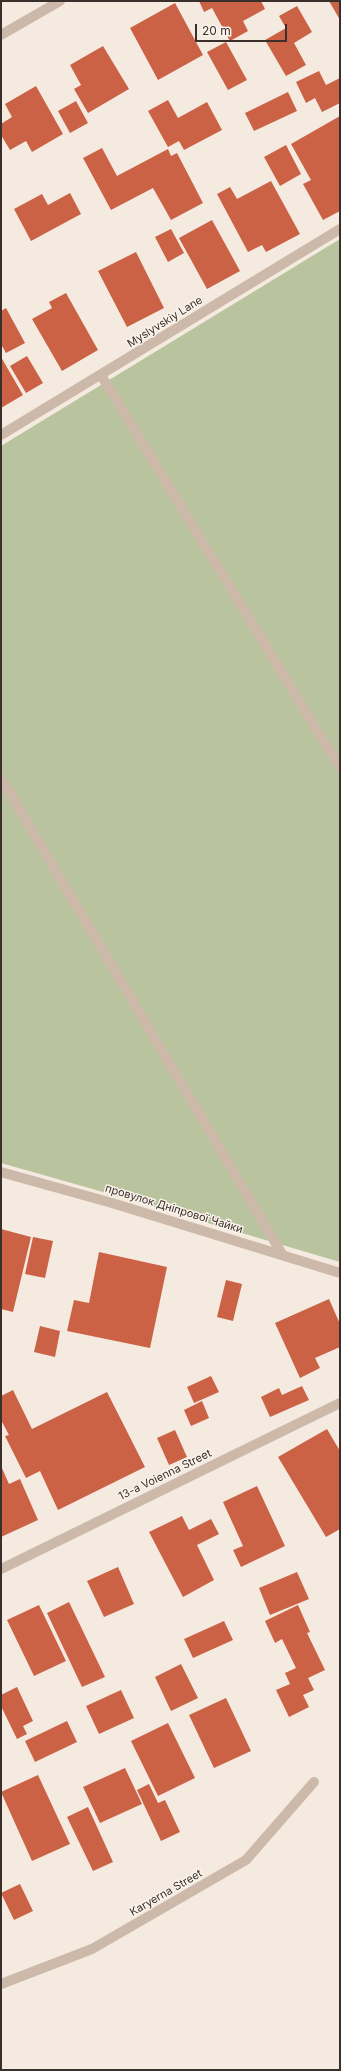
<!DOCTYPE html>
<meta charset="utf-8">
<style>
body{margin:0}
#map{position:relative;width:341px;height:2071px;overflow:hidden;background:#f4eadf;font-family:Inter,sans-serif}
canvas{display:block}
.frame{position:absolute;inset:0;border:2px solid #3a2f2a;pointer-events:none}
.scale{position:absolute;left:195px;top:24px;width:92px;height:18px;box-sizing:border-box;border:2px solid #3a2f2a;border-top:0;padding-left:5px;font-size:12px;line-height:14px;white-space:nowrap;color:#3a2f2a;-webkit-text-stroke:3px #fbf4ec;paint-order:stroke}
</style>
<div id="map">
<canvas width="341" height="2071"></canvas>
<div class="frame"></div>
<div class="scale">20 m</div>
</div>
<script>
const c = document.querySelector('canvas').getContext('2d');
c.lineJoin = 'round';
function fillPath(path, color) { c.fillStyle = color; c.fill(path, 'evenodd'); }
const shape = rows => new Path2D(rows.map(r => 'M' + r).join(''));
function strokePath(path, color, width, dash) { c.strokeStyle = color; c.lineWidth = width; c.lineCap = dash ? 'butt' : 'round'; c.setLineDash(dash || []); c.stroke(path); }
function drawText(font, color, halo, rows, align = 'center') {
  c.font = font + ' Inter,sans-serif'; c.lineWidth = 3; c.setLineDash([]); c.textBaseline = 'middle'; c.strokeStyle = halo; c.fillStyle = color; for (const [text, x, y, turn = 0] of rows) {
    c.save(); c.translate(x, y); c.rotate((+turn || 0) * Math.PI / 180); c.textAlign = isNaN(turn) ? turn : align; if (halo) c.strokeText(text, 0, 0); c.fillText(text, 0, 0); c.restore();
  }
}
fillPath(shape([
 [340,239,340,1262,103,1192,1,1163,1,446]
]), '#b9c49e');
fillPath(shape([
 [199,1,261,1,265,9,243,21,248,31,230,41,212,8,204,12],
 [329,1,340,1,340,20],
 [175,3,203,55,158,80,130,28],
 [297,6,312,32,294,43,306,65,286,76,265,40,286,28,279,16],
 [226,42,247,80,228,90,207,52],
 [103,46,129,89,88,113,74,89,81,85,70,65],
 [319,71,326,85,340,78,340,103,322,112,315,98,306,103,296,82],
 [36,86,63,134,32,152,26,141,10,150,1,135,1,124,12,117,5,104],
 [288,92,297,111,254,131,245,113],
 [168,100,178,118,207,102,222,130,184,150,179,141,168,147,148,111],
 [76,101,88,123,70,133,58,111],
 [340,116,340,211,323,220,303,184,311,180,291,144],
 [286,145,301,174,280,186,264,157],
 [102,148,117,176,168,149,171,156,177,153,203,203,171,220,153,188,111,210,83,158],
 [271,181,300,234,266,252,262,245,248,252,217,194,230,187,237,199],
 [70,193,81,214,31,241,14,209,42,194,48,205],
 [212,220,240,271,207,289,179,238],
 [171,229,184,253,168,262,155,237],
 [136,252,164,308,127,327,98,271],
 [66,293,98,350,62,371,32,319,52,308,49,302],
 [6,308,25,343,6,353,1,344,1,311],
 [27,356,43,383,26,393,10,366],
 [1,357,23,395,1,408],
 [1,1229,31,1237,13,1312,1,1309],
 [33,1237,53,1241,45,1278,25,1274],
 [99,1252,167,1267,150,1348,67,1331,74,1300,89,1303],
 [226,1280,242,1284,233,1321,217,1317],
 [329,1299,340,1324,340,1347,315,1358,320,1368,300,1378,275,1323],
 [40,1326,60,1331,55,1357,34,1352],
 [211,1376,219,1392,194,1403,187,1387],
 [302,1386,309,1400,270,1417,261,1397,279,1388,282,1395],
 [13,1390,32,1429,107,1392,145,1467,58,1510,40,1471,26,1478,5,1436,9,1435,1,1420,1,1396],
 [202,1401,209,1418,191,1426,184,1410],
 [327,1429,340,1451,340,1529,326,1537,278,1457],
 [175,1430,187,1457,169,1465,157,1438],
 [1,1466,9,1484,20,1479,38,1520,1,1537],
 [257,1486,285,1546,241,1567,233,1550,243,1546,223,1502],
 [182,1516,189,1530,211,1519,219,1534,197,1545,214,1580,183,1597,149,1532],
 [118,1567,134,1604,104,1617,87,1581],
 [297,1572,309,1599,270,1615,259,1588],
 [69,1602,105,1677,82,1687,47,1613],
 [39,1605,66,1661,34,1676,7,1620],
 [298,1605,310,1632,307,1633,325,1670,308,1678,314,1690,303,1695,309,1707,289,1717,276,1690,290,1684,285,1673,296,1668,282,1639,275,1643,265,1621],
 [224,1621,233,1640,193,1658,184,1639],
 [181,1664,198,1698,171,1711,155,1677],
 [17,1687,33,1721,23,1726,27,1734,17,1739,1,1706,1,1695],
 [121,1690,134,1718,99,1734,86,1706],
 [226,1698,251,1751,214,1768,189,1715],
 [67,1721,77,1742,35,1762,25,1741],
 [168,1723,195,1778,158,1796,131,1741],
 [125,1768,142,1804,100,1823,83,1787],
 [38,1775,70,1844,32,1861,1,1792],
 [149,1784,158,1803,165,1800,180,1832,161,1841,137,1790],
 [88,1807,113,1862,93,1871,67,1817],
 [20,1884,33,1911,14,1920,1,1893]
]), '#cb6246');
strokePath(shape([
 [101,375,340,768],
 [1,778,282,1254]
]), '#cdb9aa', 10);
strokePath(shape([
 [1,35,60,1],
 [1,435,340,229],
 [1,1172,112,1203,340,1273],
 [1,1569,340,1403],
 [1,1984,92,1949,246,1860,314,1782]
]), '#cdb9aa', 10);
drawText('11px', '#3a2f2a', '#fbf4ec', [
 ["Myslyvskiy Lane",165,322,-32],
 ["провулок Дніпрової Чайки",174,1209,17],
 ["13-a Voienna Street",165,1475,-26],
 ["Karyerna Street",166,1893,-30]
]);
</script>
